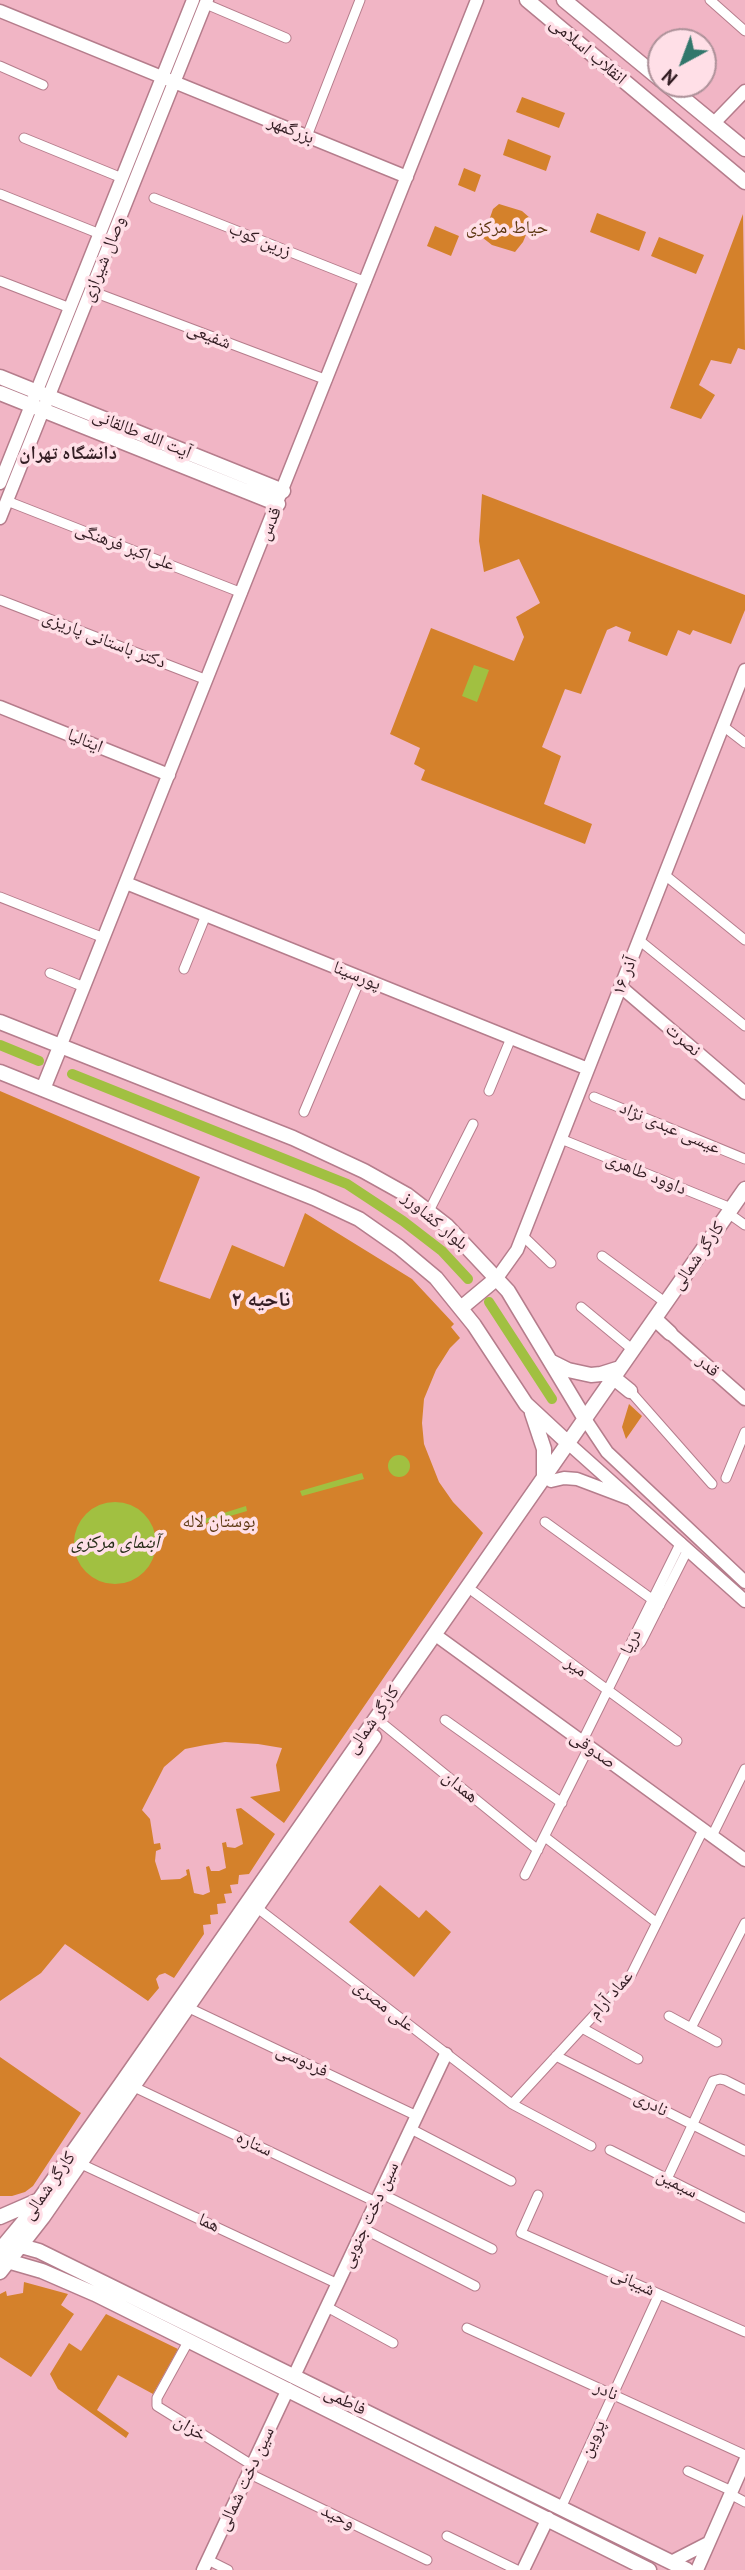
<!DOCTYPE html>
<meta charset="utf-8">
<style>
body{margin:0}
#map{position:relative;width:745px;height:2570px;overflow:hidden;background:#f1b5c5;font-family:"PT Sans",sans-serif}
canvas{display:block}
.north{position:absolute;left:647px;top:28px;width:70px;height:70px;box-sizing:border-box;background:#ffdfe7;border:2px solid #ad9199;border-radius:50%;rotate:221deg;font-size:19px;font-weight:700;line-height:28px;text-align:center;color:#331d23}
.north::after{content:'';display:block;margin:auto;width:24px;height:32px;background:#32776c;clip-path:polygon(50% 0,100% 100%,50% 72%,0 100%)}
</style>
<div id="map">
<canvas width="745" height="2570"></canvas>
<div class="north">N</div>
</div>
<script>
const c = document.querySelector('canvas').getContext('2d');
c.lineJoin = 'round';
function fillPath(path, color) { c.fillStyle = color; c.fill(path, 'evenodd'); }
const shape = rows => new Path2D(rows.map(r => 'M' + r).join(''));
function strokePath(path, color, width, dash) { c.strokeStyle = color; c.lineWidth = width; c.lineCap = dash ? 'butt' : 'round'; c.setLineDash(dash || []); c.stroke(path); }
function drawText(font, color, halo, rows, align = 'center') {
  c.font = font + ' "PT Sans","Noto Naskh Arabic",sans-serif'; c.lineWidth = 7; c.setLineDash([]); c.textBaseline = 'middle'; c.strokeStyle = halo; c.fillStyle = color; for (const [text, x, y, turn = 0] of rows) {
    c.save(); c.translate(x, y); c.rotate((+turn || 0) * Math.PI / 180); c.textAlign = isNaN(turn) ? turn : align; if (halo) c.strokeText(text, 0, 0); c.fillText(text, 0, 0); c.restore();
  }
}
fillPath(shape([
 [522,97,565,113,559,128,516,112],
 [508,139,551,156,546,171,503,155],
 [464,168,481,175,475,192,458,185],
 [499,204,522,211,530,218,530,225,523,242,515,252,492,245,483,238,493,209],
 [597,213,646,232,639,251,590,232],
 [743,214,745,350,738,348,731,364,711,360,699,385,715,395,701,419,670,408],
 [435,226,459,236,451,256,427,246],
 [659,237,704,255,696,274,651,256],
 [482,494,745,595,745,610,731,644,693,630,690,635,678,630,667,656,628,641,631,632,616,626,607,630,581,694,565,689,542,747,561,756,544,804,592,824,585,844,421,780,425,770,414,764,420,748,390,734,431,628,514,661,524,637,516,617,540,603,519,559,484,572,479,541],
 [0,1091,200,1177,159,1281,210,1299,232,1245,284,1267,305,1213,412,1279,454,1324,451,1327,460,1338,450,1348,436,1370,424,1399,422,1423,424,1444,439,1482,453,1502,483,1533,284,1823,250,1797,280,1791,276,1765,282,1748,258,1744,225,1742,205,1745,185,1749,164,1767,142,1810,150,1819,154,1844,160,1843,161,1849,156,1851,155,1861,161,1880,180,1879,187,1875,186,1870,189,1869,194,1893,203,1895,210,1892,206,1867,209,1866,211,1871,219,1871,226,1868,222,1843,226,1842,227,1847,235,1848,243,1844,236,1809,241,1808,275,1834,249,1874,239,1875,238,1884,230,1885,232,1893,224,1894,226,1903,217,1904,218,1914,210,1915,211,1924,203,1925,204,1934,174,1978,165,1973,159,1975,156,1979,159,1988,148,2001,65,1944,41,1973,0,2001],
 [629,1404,642,1416,626,1439,622,1427],
 [380,1885,419,1918,426,1910,451,1932,414,1977,349,1922],
 [0,2057,81,2113,33,2186,25,2192,12,2196,0,2196],
 [24,2282,68,2294,61,2305,74,2314,31,2377,0,2357,0,2294,6,2291,7,2296,23,2293],
 [106,2314,178,2349,153,2394,118,2375,97,2410,129,2433,126,2438,58,2389,50,2374,69,2343,81,2351]
]), '#d4812b');
fillPath(shape([
 [474,665,489,670,477,702,462,696],
 '388 1466a11 11 0 1 1 22 0a11 11 0 1 1-22 0Z',
 [362,1473,364,1479,302,1496,300,1491],
 '74 1543a41 41 0 1 1 82 0a41 41 0 1 1-82 0Z',
 [246,1506,247,1511,196,1526,195,1522]
]), '#a1c041');
strokePath(shape([
 [0,1045,39,1061],
 [72,1074,347,1184,403,1221,442,1251,468,1279],
 [489,1302,552,1399]
]), '#a1c041', 10);
const street = shape([
 [710,0,745,31],
 [206,4,286,38],
 [0,66,43,85],
 [307,136,360,0],
 [24,138,122,178],
 [0,194,100,234],
 [154,198,366,282],
 [0,281,70,308],
 [91,291,327,380],
 [7,501,242,593],
 [0,600,207,680],
 [723,726,745,743],
 [665,875,745,940],
 [0,897,104,938],
 [639,940,745,1026],
 [184,969,206,915],
 [50,973,84,987],
 [489,1091,511,1038],
 [594,1097,745,1159],
 [304,1112,361,977],
 [561,1139,731,1208],
 [429,1211,473,1124],
 [728,1213,745,1225],
 [523,1236,551,1263],
 [602,1256,666,1303],
 [581,1307,633,1350],
 [630,1391,712,1484],
 [726,1478,745,1432],
 [545,1522,660,1605],
 [474,1592,677,1741],
 [630,1646,637,1646,641,1642,688,1549],
 [445,1720,562,1803],
 [383,1724,538,1850],
 [582,1742,681,1542],
 [712,1836,745,1769],
 [545,1837,657,1923],
 [525,1875,589,1747],
 [256,1907,512,2104,591,2146],
 [187,2007,417,2116],
 [669,2016,717,2042],
 [582,2028,638,2059],
 [691,2028,745,1923],
 [556,2056,745,2151],
 [132,2086,376,2202],
 [512,2104,631,1975,703,1830],
 [411,2129,511,2181],
 [610,2150,745,2218],
 [79,2163,338,2284],
 [667,2179,713,2081,720,2079,725,2080,745,2090],
 [380,2193,492,2249],
 [538,2195,521,2233,745,2332],
 [364,2229,475,2286],
 [327,2307,393,2343],
 [467,2328,745,2455],
 [189,2340,157,2398,157,2406,252,2465],
 [688,2471,732,2491],
 [248,2473,427,2560],
 [730,2494,745,2502],
 [561,2508,659,2294],
 [447,2536,517,2570],
 [208,2560,228,2570]
]);
const secondary = shape([
 [0,11,407,177],
 [714,123,745,91],
 [0,483,193,0],
 [0,518,207,0],
 [0,707,169,775],
 [126,883,588,1069],
 [621,987,745,1093],
 [60,1047,477,0],
 [497,1278,517,1250,745,670],
 [670,1333,745,1399],
 [585,1419,607,1452,745,1582],
 [568,1443,745,1601],
 [551,1481,564,1478,577,1479,630,1499],
 [441,1639,745,1860],
 [294,2376,446,2054],
 [671,2562,708,2543],
 [203,2570,288,2389],
 [523,2570,548,2518],
 [697,2570,745,2461]
]);
const primary = shape([
 [527,0,745,182],
 [564,0,661,80],
 [666,84,745,149],
 [0,377,283,491],
 [0,393,278,504],
 [0,1022,293,1138,364,1171,407,1195,447,1226,508,1291,585,1419],
 [0,1072,314,1198,359,1219,399,1247,436,1278,474,1325,526,1404,568,1443],
 [43,1089,60,1047],
 [461,1308,497,1278],
 [655,1319,670,1333],
 [552,1362,568,1370,591,1375,601,1374,620,1368],
 [614,1378,630,1391],
 [532,1413,544,1449,544,1477],
 [0,2217,39,2200],
 [14,2244,39,2251,687,2570],
 [0,2250,25,2220,121,2084,745,1189],
 [4,2260,42,2271,95,2294,649,2570],
 [0,2272,43,2217,374,1737]
]);
strokePath(street, '#b57d8c', 11);
strokePath(secondary, '#b57d8c', 15);
strokePath(primary, '#b57d8c', 17);
strokePath(street, '#fff', 9);
strokePath(secondary, '#fff', 12);
strokePath(primary, '#fff', 14);
drawText('18px', '#331d23', '#ffdfe7', [
 ["انقلاب اسلامی",588,51,40],
 ["بزرگمهر",291,130,22],
 ["زرین کوب",260,240,22],
 ["وصال شیرازی",104,259,-68],
 ["شفیعی",209,336,21],
 ["آیت الله طالقانی",142,434,22],
 ["قدس",270,524,-68],
 ["علی‌اکبر فرهنگی",125,547,21],
 ["دکتر باستانی پاریزی",104,640,21],
 ["ایتالیا",85,741,22],
 ["پورسینا",357,976,22],
 ["۱۶ آذر",625,976,-69],
 ["نصرت",683,1040,41],
 ["عیسی عبدی نژاد",670,1128,23],
 ["داوود طاهری",646,1174,22],
 ["بلوار کشاورز",435,1221,40],
 ["کارگر شمالی",698,1256,-55],
 ["قدر",708,1366,42],
 ["دریا",631,1642,-63],
 ["میر",576,1667,36],
 ["کارگر شمالی",373,1720,-55],
 ["صدوقی",593,1750,36],
 ["همدان",460,1787,39],
 ["عماد آرام",611,1995,-49],
 ["علی مصری",384,2006,38],
 ["فردوسی",302,2061,25],
 ["نادری",651,2104,27],
 ["ستاره",254,2144,25],
 ["سیمین",677,2184,27],
 ["کارگر شمالی",49,2186,-55],
 ["سین دخت جنوبی",370,2215,-65],
 ["هما",209,2223,25],
 ["شیبانی",633,2282,24],
 ["نادر",606,2391,24],
 ["فاطمی",345,2401,26],
 ["خزان",190,2428,31],
 ["پروین",593,2439,-66],
 ["سین دخت شمالی",246,2479,-65],
 ["وحید",338,2517,26]
]);
drawText('18px', '#5d3812', '#ffdfe7', [
 ["حیاط مرکزی",507,228],
 ["بوستان لاله",219,1522]
]);
drawText('bold 19px', '#331d23', '#ffdfe7', [
 ["دانشگاه تهران",68,454]
]);
drawText('italic 19px', '#272d18', '#ffdfe7', [
 ["آبنمای مرکزی",115,1543]
]);
drawText('bold 21px', '#331d23', '#ffdfe7', [
 ["ناحیه ۲",261,1300]
]);
</script>
